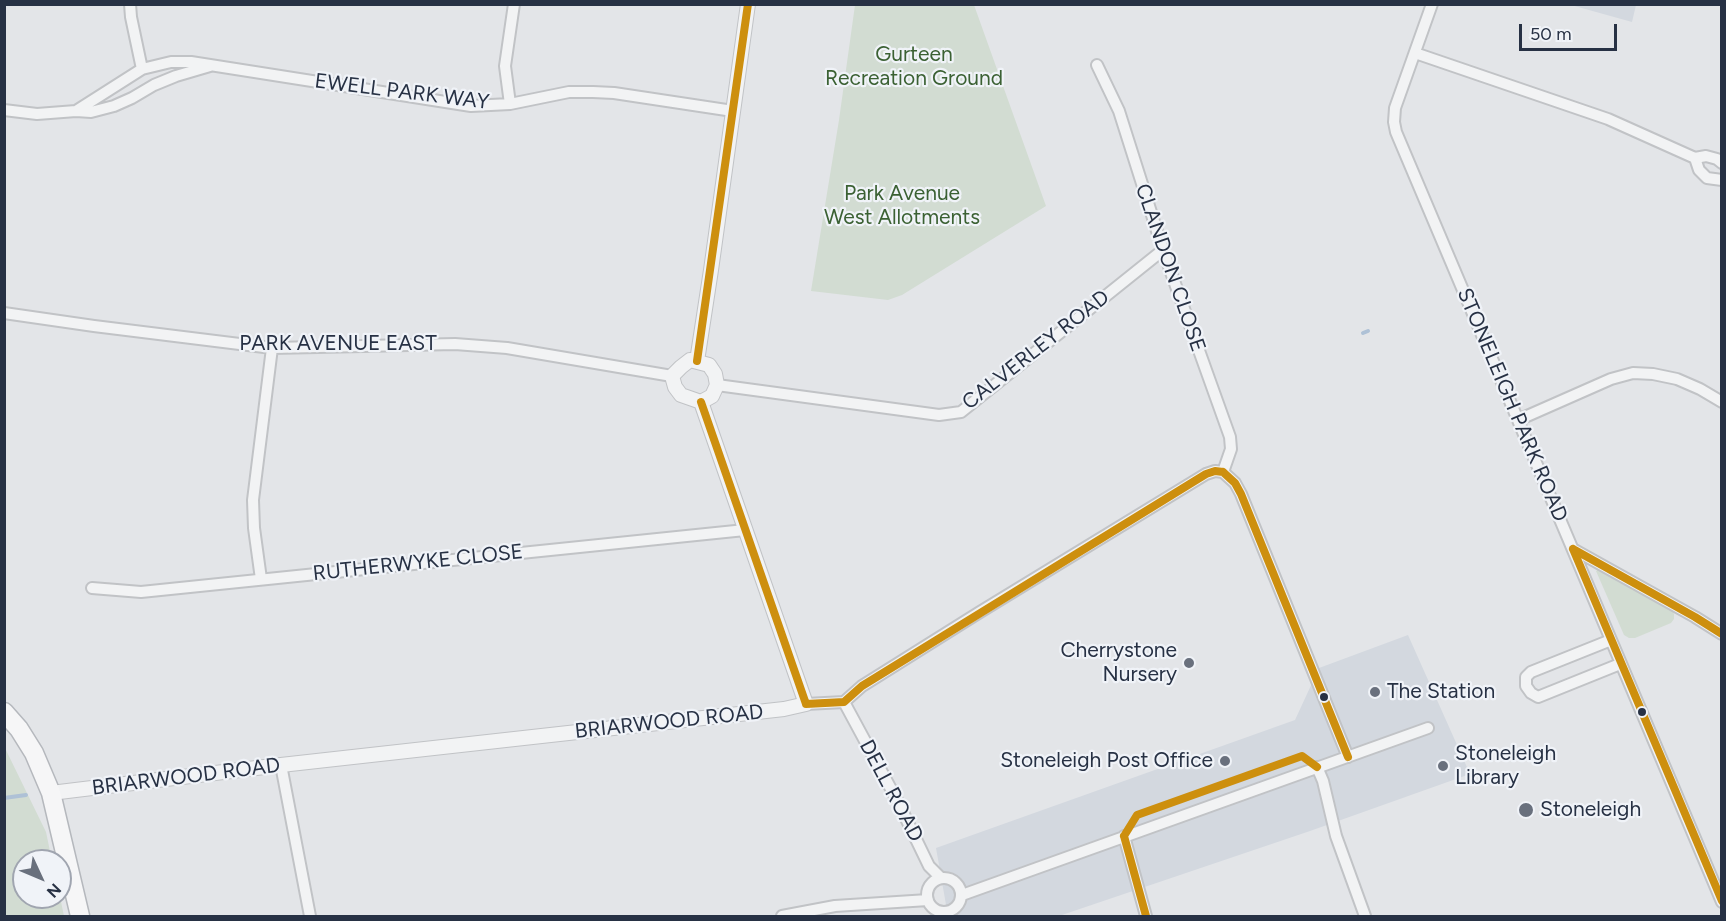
<!DOCTYPE html>
<style>
body{margin:0}
#map{position:relative;width:1726px;height:921px;overflow:hidden;background:#e3e5e8;font-family:Figtree,sans-serif}
canvas{display:block}
.frame{position:absolute;inset:0;border:6px solid #273144;pointer-events:none}
.north{position:absolute;left:12px;top:849px;width:60px;height:60px;box-sizing:border-box;background:#f0f3f8;border:2px solid #a0a5b0;border-radius:50%;rotate:134deg;font-size:16px;font-weight:700;line-height:24px;text-align:center;color:#273144}
.north::after{content:'';display:block;margin:auto;width:21px;height:27px;background:#69707d;clip-path:polygon(50% 0,100% 100%,50% 72%,0 100%)}
.scale{position:absolute;left:1519px;top:24px;width:98px;height:27px;box-sizing:border-box;border:3px solid #273144;border-top:0;padding-left:8px;font-size:18px;line-height:21px;white-space:nowrap;color:#273144;-webkit-text-stroke:4px #f0f3f8;paint-order:stroke}
</style>
<div id="map">
<canvas width="1726" height="921"></canvas>
<div class="frame"></div>
<div class="north">N</div>
<div class="scale">50 m</div>
</div>
<script>
const c = document.querySelector('canvas').getContext('2d');
c.lineJoin = 'round';
function fillPath(path, color) { c.fillStyle = color; c.fill(path, 'evenodd'); }
const shape = rows => new Path2D(rows.map(r => 'M' + r).join(''));
function strokePath(path, color, width, dash) { c.strokeStyle = color; c.lineWidth = width; c.lineCap = dash ? 'butt' : 'round'; c.setLineDash(dash || []); c.stroke(path); }
function drawText(font, color, halo, rows, align = 'center') {
  c.font = font + ' Figtree,sans-serif'; c.lineWidth = 4.5; c.setLineDash([]); c.textBaseline = 'middle'; c.strokeStyle = halo; c.fillStyle = color; for (const [text, x, y, turn = 0] of rows) {
    c.save(); c.translate(x, y); c.rotate((+turn || 0) * Math.PI / 180); c.textAlign = isNaN(turn) ? turn : align; if (halo) c.strokeText(text, 0, 0); c.fillText(text, 0, 0); c.restore();
  }
}
fillPath(shape([
 [1571,5,1636,4,1636,5,1632,22],
 [1408,635,1470,774,1310,831,1059,916,948,916,936,848,1295,720,1319,668]
]), '#d3d8df');
fillPath(shape([
 [855,5,974,5,1046,206,902,295,888,300,811,291,839,120],
 [1599,569,1671,608,1674,614,1674,619,1671,623,1635,638,1629,638,1624,635,1596,571],
 [4,746,46,832,52,861,24,861,24,897,60,897,64,916,5,916]
]), '#d2dcd2');
strokePath(shape([
 [1363,333,1368,331],
 [4,798,26,795]
]), '#aec1d6', 4);
const minor = shape([
 [130,4,131,17,142,69],
 [1432,4,1395,108,1394,122,1396,132,1722,902],
 [1415,53,1608,119,1695,158,1706,156,1717,159,1722,163],
 [1097,65,1119,111,1163,250,1230,437,1231,449,1223,472],
 [510,104,505,66,514,4],
 [4,110,37,114,76,111,142,69,171,62,191,62,471,106,510,104,569,92,593,92,614,93,733,111],
 [76,111,91,112,114,106,132,98,154,85,176,76,210,66],
 [1695,158,1699,170,1707,178,1722,180],
 [4,313,94,326,272,348,455,344,507,348,672,376],
 [717,385,939,415,961,412,1163,250],
 [1518,420,1611,379,1633,373,1653,374,1677,379,1700,389,1722,402],
 [1223,472,1235,483,1241,494,1348,757],
 [1573,549,1695,617,1722,634],
 [261,579,254,528,253,500,272,348],
 [92,588,141,592,745,530],
 [1611,640,1531,672,1526,677,1526,686,1531,693,1538,697,1620,664],
 [844,702,898,802,929,866,941,878],
 [806,704,844,702,862,686,980,612,1206,474,1215,471,1223,472],
 [281,765,310,916],
 [1317,767,1323,781,1336,836,1365,916],
 [1124,836,1146,916],
 '927 895a17 17 0 1 1 34 0a17 17 0 1 1-34 0Z',
 [962,895,1428,728],
 [782,916,835,906,928,900]
]);
const tertiary = shape([
 [690,360,709,365,715,374,717,385,712,396,701,402,681,395,675,387,672,376,681,367,690,360],
 [697,361,711,270,748,4],
 [51,793,281,765,784,709,806,704,701,402]
]);
const trunk = shape([
 [4,712,19,729,34,753,51,793,80,916]
]);
strokePath(minor, '#c1c3c6', 14);
strokePath(tertiary, '#c1c3c6', 16);
strokePath(trunk, '#b5b8bd', 21);
strokePath(minor, '#f2f3f4', 10);
strokePath(tertiary, '#f2f3f4', 14);
strokePath(trunk, '#f6f6f7', 18);
strokePath(shape([
 [697,361,748,4],
 [701,402,806,704],
 [1223,472,1235,483,1241,494,1348,757],
 [1573,549,1722,901],
 [1573,549,1695,617,1722,634],
 [806,704,844,702,862,686,1206,474,1215,471,1223,472],
 [1124,836,1137,815,1302,756,1317,767],
 [1124,836,1146,916]
]), '#cd8f0e', 8);
for (const [x, y, r, color] of [
 [1189,663,6,"#69707d"],
 [1375,692,6,"#69707d"],
 [1324,697,5,"#273144"],
 [1642,712,5,"#273144"],
 [1225,761,6,"#69707d"],
 [1443,766,6,"#69707d"],
 [1526,810,8,"#69707d"]
]) { const dot = new Path2D(); dot.arc(x, y, r, 0, 2 * Math.PI); c.fillStyle = color; c.fill(dot); strokePath(dot, '#f0f3f8', 2); }
drawText('21px', '#3b6133', '#f0f3f8', [
 ["Gurteen",914,55],
 ["Recreation Ground",914,79],
 ["Park Avenue",902,194],
 ["West Allotments",902,218]
]);
drawText('21px', '#273144', '#f0f3f8', [
 ["EWELL PARK WAY",402,92,7],
 ["CLANDON CLOSE",1170,268,71],
 ["PARK AVENUE EAST",338,344],
 ["CALVERLEY ROAD",1036,350,-38],
 ["STONELEIGH PARK ROAD",1512,405,67],
 ["RUTHERWYKE CLOSE",418,563,-6],
 ["BRIARWOOD ROAD",669,722,-6],
 ["BRIARWOOD ROAD",186,777,-7],
 ["DELL ROAD",891,791,62]
]);
drawText('21px', '#273144', '#f0f3f8', [
 ["Cherrystone",1177,651,"right"],
 ["Nursery",1177,675,"right"],
 ["The Station",1387,692],
 ["Stoneleigh",1455,754],
 ["Library",1455,778],
 ["Stoneleigh Post Office",1213,761,"right"],
 ["Stoneleigh",1540,810]
], 'left');
</script>
